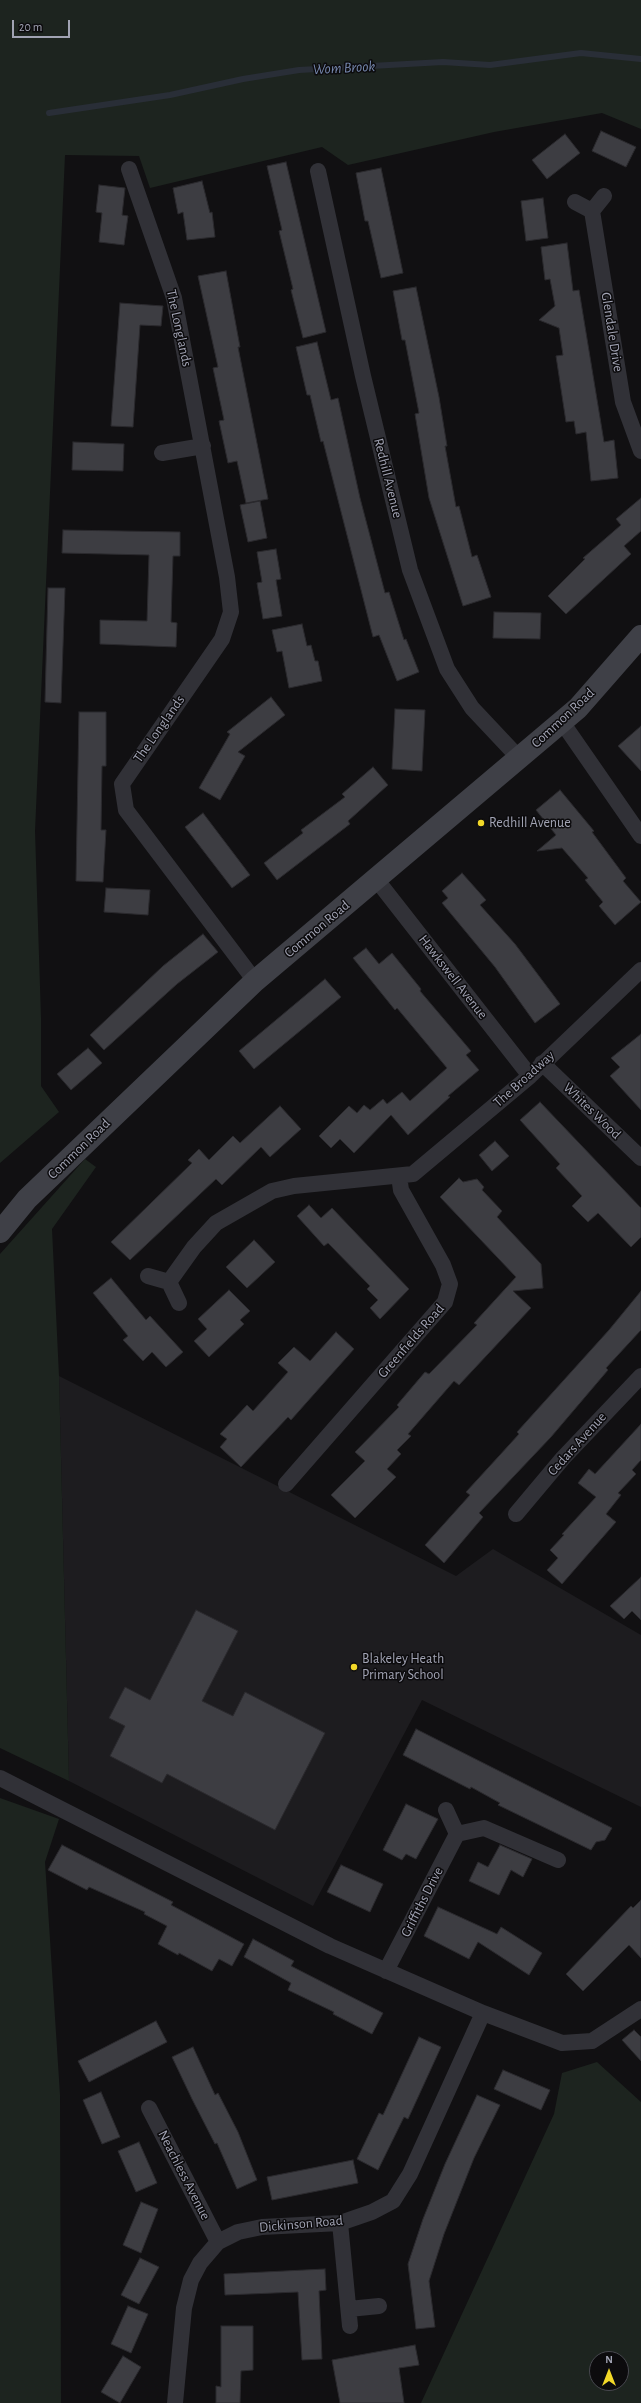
<!DOCTYPE html>
<style>
body{margin:0}
#map{position:relative;width:641px;height:2403px;overflow:hidden;background:#111012;font-family:"Alegreya Sans",sans-serif}
canvas{display:block}
.north{position:absolute;left:589px;top:2351px;width:40px;height:40px;box-sizing:border-box;background:#0c0b0d;border:1px solid #48484f;border-radius:50%;rotate:0deg;font-size:11px;font-weight:700;line-height:16px;text-align:center;color:#a1a3b3}
.north::after{content:'';display:block;margin:auto;width:14px;height:18px;background:#f2d828;clip-path:polygon(50% 0,100% 100%,50% 72%,0 100%)}
.scale{position:absolute;left:12px;top:20px;width:58px;height:18px;box-sizing:border-box;border:2px solid #a1a3b3;border-top:0;padding-left:5px;font-size:12px;line-height:14px;white-space:nowrap;color:#a1a3b3;-webkit-text-stroke:3px #0c0b0d;paint-order:stroke}
</style>
<div id="map">
<canvas width="641" height="2403"></canvas>
<div class="north">N</div>
<div class="scale">20 m</div>
</div>
<script>
const c = document.querySelector('canvas').getContext('2d');
c.lineJoin = 'round';
function fillPath(path, color) { c.fillStyle = color; c.fill(path, 'evenodd'); }
const shape = rows => new Path2D(rows.map(r => 'M' + r).join(''));
function strokePath(path, color, width, dash) { c.strokeStyle = color; c.lineWidth = width; c.lineCap = dash ? 'butt' : 'round'; c.setLineDash(dash || []); c.stroke(path); }
function drawText(font, color, halo, rows, align = 'center') {
  c.font = font + ' "Alegreya Sans",sans-serif'; c.lineWidth = 3; c.setLineDash([]); c.textBaseline = 'middle'; c.strokeStyle = halo; c.fillStyle = color; for (const [text, x, y, turn = 0] of rows) {
    c.save(); c.translate(x, y); c.rotate((+turn || 0) * Math.PI / 180); c.textAlign = isNaN(turn) ? turn : align; if (halo) c.strokeText(text, 0, 0); c.fillText(text, 0, 0); c.restore();
  }
}
fillPath(shape([
 [59,1376,456,1576,493,1549,641,1635,641,1807,422,1700,313,1906,69,1781]
]), '#1d1c1f');
fillPath(shape([
 [0,0,641,0,641,129,602,113,494,132,348,165,322,147,150,188,139,156,65,155,35,831,41,1018,41,1086,59,1112,0,1163],
 [85,1159,96,1167,52,1229,59,1376,69,1781,0,1748,0,1254],
 [0,1798,59,1819,45,1862,60,2095,61,2403,0,2403],
 [597,2062,641,2102,641,2403,421,2403,554,2114,562,2073],
 [597,2359,621,2359,621,2383,597,2383]
]), '#1d241f');
strokePath(shape([
 [49,113,170,95,243,79,299,70,443,62,490,65,581,53,641,59]
]), '#292e37', 6);
const building = shape([
 [601,131,636,147,626,167,592,151,601,131],
 [565,134,580,153,547,179,532,160,565,134],
 [286,162,326,332,303,338,291,290,293,289,279,231,282,230,267,166,286,162],
 [381,168,403,273,381,278,368,221,365,221,356,173,381,168],
 [202,181,210,213,212,212,215,237,187,240,183,212,178,214,173,188,202,181],
 [99,185,125,188,122,215,128,216,124,245,99,242,102,213,96,212,99,185],
 [543,198,548,238,526,241,521,201,543,198],
 [567,243,573,291,579,290,604,442,614,440,618,478,591,481,586,432,576,434,574,421,566,422,556,356,563,355,559,328,539,320,555,306,550,279,545,280,541,247,567,243],
 [226,271,240,347,238,347,268,499,246,503,237,461,228,463,219,421,224,420,213,368,218,367,198,276,226,271],
 [416,287,439,397,447,446,445,446,456,507,459,506,472,557,477,555,491,597,463,606,429,498,415,414,419,413,405,340,402,340,393,291,416,287],
 [120,303,163,306,161,326,140,325,133,427,111,426,120,303],
 [317,342,331,400,338,398,360,498,385,593,389,592,404,640,406,639,419,672,397,681,379,635,373,637,323,441,321,442,310,395,307,395,296,347,317,342],
 [73,442,124,444,123,471,72,470,73,442],
 [641,498,641,531,624,546,631,554,566,614,548,596,585,559,583,558,621,525,616,519,641,498],
 [260,501,267,538,248,542,240,505,260,501],
 [63,530,180,532,180,556,173,556,171,622,177,623,176,647,100,644,100,620,147,621,149,555,62,553,63,530],
 [276,549,281,579,276,580,282,616,263,619,257,583,262,582,257,552,276,549],
 [48,588,65,588,61,703,45,702,48,588],
 [494,612,541,613,540,639,493,638,494,612],
 [302,624,307,646,311,645,315,661,318,661,322,681,289,688,282,651,277,652,272,630,302,624],
 [271,697,285,715,238,752,245,756,220,800,199,788,230,734,227,732,271,697],
 [395,709,425,710,422,771,392,769,395,709],
 [79,712,106,712,106,766,102,766,101,830,106,830,103,882,76,881,79,712],
 [641,726,641,771,618,746,641,726],
 [373,767,388,785,348,821,350,824,277,880,264,863,303,833,301,830,345,797,342,794,373,767],
 [560,790,594,831,592,832,626,878,623,881,641,902,615,925,599,906,603,902,585,880,588,878,562,848,537,851,556,835,536,810,560,790],
 [203,813,250,875,232,888,185,827,203,813],
 [462,873,486,900,480,905,515,944,560,1004,535,1023,495,967,442,903,448,898,442,891,462,873],
 [106,888,150,890,148,915,104,912,106,888],
 [203,934,218,952,177,984,104,1050,90,1035,163,966,203,934],
 [366,948,379,964,392,953,421,989,420,991,471,1051,466,1055,479,1070,448,1096,450,1097,408,1135,391,1115,354,1153,340,1139,331,1148,319,1136,349,1106,357,1113,364,1105,370,1110,383,1099,387,1104,402,1092,410,1101,447,1068,397,1008,395,1010,353,958,366,948],
 [325,979,341,997,254,1069,239,1051,325,979],
 [641,1034,641,1110,610,1076,620,1067,611,1058,641,1034],
 [88,1048,102,1063,71,1090,57,1074,88,1048],
 [540,1102,641,1208,641,1237,631,1247,598,1213,588,1222,572,1206,582,1196,556,1168,560,1164,520,1120,540,1102],
 [280,1106,301,1129,270,1157,261,1147,222,1185,216,1179,130,1260,111,1242,192,1163,188,1160,199,1149,209,1160,233,1136,240,1143,280,1106],
 [495,1141,509,1156,492,1171,479,1155,495,1141],
 [459,1178,463,1182,477,1179,484,1187,482,1190,502,1211,497,1217,541,1264,543,1288,513,1291,531,1308,459,1385,454,1381,408,1434,411,1436,397,1450,401,1454,387,1469,396,1477,355,1518,331,1495,365,1461,355,1452,399,1407,397,1405,425,1372,429,1374,477,1325,474,1323,516,1277,440,1197,459,1178],
 [309,1205,321,1218,332,1208,409,1289,380,1319,370,1308,378,1300,367,1289,370,1286,328,1243,324,1246,297,1216,309,1205],
 [254,1240,275,1262,247,1288,226,1267,254,1240],
 [111,1278,146,1320,150,1316,183,1352,166,1367,152,1352,143,1361,123,1340,128,1336,93,1293,111,1278],
 [229,1290,250,1311,240,1320,244,1324,209,1357,194,1341,207,1329,198,1319,229,1290],
 [641,1291,641,1330,606,1368,608,1370,551,1437,479,1513,483,1517,444,1563,425,1545,470,1495,466,1492,499,1456,519,1434,517,1432,609,1330,641,1291],
 [336,1332,354,1349,291,1420,288,1417,241,1467,220,1447,227,1439,220,1434,247,1405,253,1411,288,1372,278,1363,294,1347,310,1361,336,1332],
 [641,1424,641,1460,632,1470,636,1474,618,1493,621,1495,606,1514,616,1522,562,1584,547,1570,558,1558,550,1550,564,1535,562,1534,596,1497,578,1483,589,1469,595,1474,641,1424],
 [641,1577,641,1620,632,1611,624,1619,610,1606,641,1577],
 [196,1610,238,1631,202,1701,233,1716,245,1692,325,1733,275,1830,167,1774,162,1783,110,1756,125,1726,109,1718,125,1687,150,1700,196,1610],
 [416,1729,612,1828,605,1840,596,1842,591,1850,498,1805,500,1803,471,1787,470,1789,403,1755,416,1729],
 [406,1804,438,1819,416,1859,406,1854,402,1860,383,1850,406,1804],
 [62,1845,173,1902,171,1905,244,1944,232,1966,219,1959,212,1971,179,1953,178,1955,158,1944,167,1926,144,1914,145,1912,89,1887,87,1890,48,1870,62,1845],
 [500,1845,532,1859,523,1877,511,1870,499,1895,469,1881,478,1862,488,1867,500,1845],
 [341,1865,383,1884,370,1912,327,1892,341,1865],
 [641,1900,641,1958,629,1945,583,1991,566,1974,631,1906,633,1908,641,1900],
 [438,1907,497,1934,501,1927,542,1953,529,1975,478,1942,469,1959,424,1936,438,1907],
 [253,1939,294,1961,291,1966,383,2013,372,2034,333,2014,334,2012,288,1990,291,1983,244,1957,253,1939],
 [156,2021,167,2042,89,2082,78,2061,156,2021],
 [634,2030,641,2037,641,2061,622,2040,634,2030],
 [419,2037,441,2047,408,2119,404,2117,378,2170,357,2159,379,2113,383,2115,419,2037],
 [193,2047,215,2095,218,2093,238,2132,257,2180,237,2189,217,2143,215,2144,192,2099,172,2057,193,2047],
 [503,2070,550,2090,541,2110,494,2089,503,2070],
 [101,2092,120,2137,102,2144,83,2100,101,2092],
 [477,2095,500,2105,474,2158,444,2234,429,2281,435,2327,416,2329,408,2264,423,2219,445,2164,477,2095],
 [139,2142,157,2183,136,2192,118,2151,139,2142],
 [353,2160,358,2183,272,2200,267,2177,353,2160],
 [141,2202,158,2209,141,2253,123,2245,141,2202],
 [140,2258,159,2267,139,2304,121,2295,140,2258],
 [325,2269,326,2290,319,2291,322,2359,302,2360,298,2292,225,2295,224,2274,325,2269],
 [128,2306,148,2314,131,2353,111,2344,128,2306],
 [221,2326,253,2326,253,2370,241,2371,240,2403,216,2403,216,2386,221,2387,221,2326],
 [415,2345,419,2365,399,2368,404,2403,340,2403,332,2360,415,2345],
 [123,2356,141,2367,120,2403,101,2392,123,2356]
]);
fillPath(building, '#3d3d42');
strokePath(building, '#2b2a2e', 1);
strokePath(shape([
 [129,169,174,298,227,577,231,612,222,639,122,784,126,810,255,981],
 [318,171,363,376,410,570,447,669,472,708,519,758],
 [575,202,592,211,604,196],
 [592,211,623,402,641,451],
 [162,453,203,446],
 [562,722,641,836],
 [376,879,530,1076],
 [542,1063,641,1158],
 [148,1276,169,1282,179,1303],
 [169,1282,194,1247,216,1223,272,1191,294,1186,413,1174,530,1076,641,970],
 [286,1484,445,1302,450,1284,443,1265,401,1190,399,1176],
 [516,1514,563,1458,641,1376],
 [0,1778,330,1946,483,2013,562,2043,592,2041,641,2009],
 [446,1810,457,1834],
 [386,1971,457,1834,484,1828,558,1860],
 [149,2108,218,2242],
 [340,2223,350,2326],
 [349,2309,379,2306],
 [175,2403,184,2308,191,2280,200,2263,218,2242,238,2232,262,2227,340,2223,372,2212,393,2201,410,2174,483,2013]
]), '#313137', 16);
strokePath(shape([
 [0,1232,27,1199,255,981,578,708,641,636]
]), '#3f4047', 22);
for (const [x, y, r, color] of [
 [481,823,4,"#f2d828"],
 [354,1667,4,"#f2d828"]
]) { const dot = new Path2D(); dot.arc(x, y, r, 0, 2 * Math.PI); c.fillStyle = color; c.fill(dot); strokePath(dot, '#0c0b0d', 1.5); }
drawText('14px', '#a1a3b3', '#0c0b0d', [
 ["The Longlands",179,328,78],
 ["Glendale Drive",612,332,81],
 ["Redhill Avenue",388,478,76],
 ["Common Road",563,718,-43],
 ["The Longlands",159,729,-55],
 ["Common Road",317,929,-40],
 ["Hawkswell Avenue",453,977,52],
 ["The Broadway",524,1079,-42],
 ["Whites Wood",592,1111,44],
 ["Common Road",79,1149,-44],
 ["Greenfields Road",411,1341,-49],
 ["Cedars Avenue",577,1444,-48],
 ["Griffiths Drive",422,1902,-63],
 ["Neachless Avenue",184,2175,63],
 ["Dickinson Road",301,2224,-5]
]);
drawText('14px', '#a1a3b3', '#0c0b0d', [
 ["Redhill Avenue",489,823],
 ["Blakeley Heath",362,1659],
 ["Primary School",362,1675]
], 'left');
drawText('italic 15px', '#7789af', '#0c0b0d', [
 ["Wom Brook",344,68,-3]
]);
</script>
